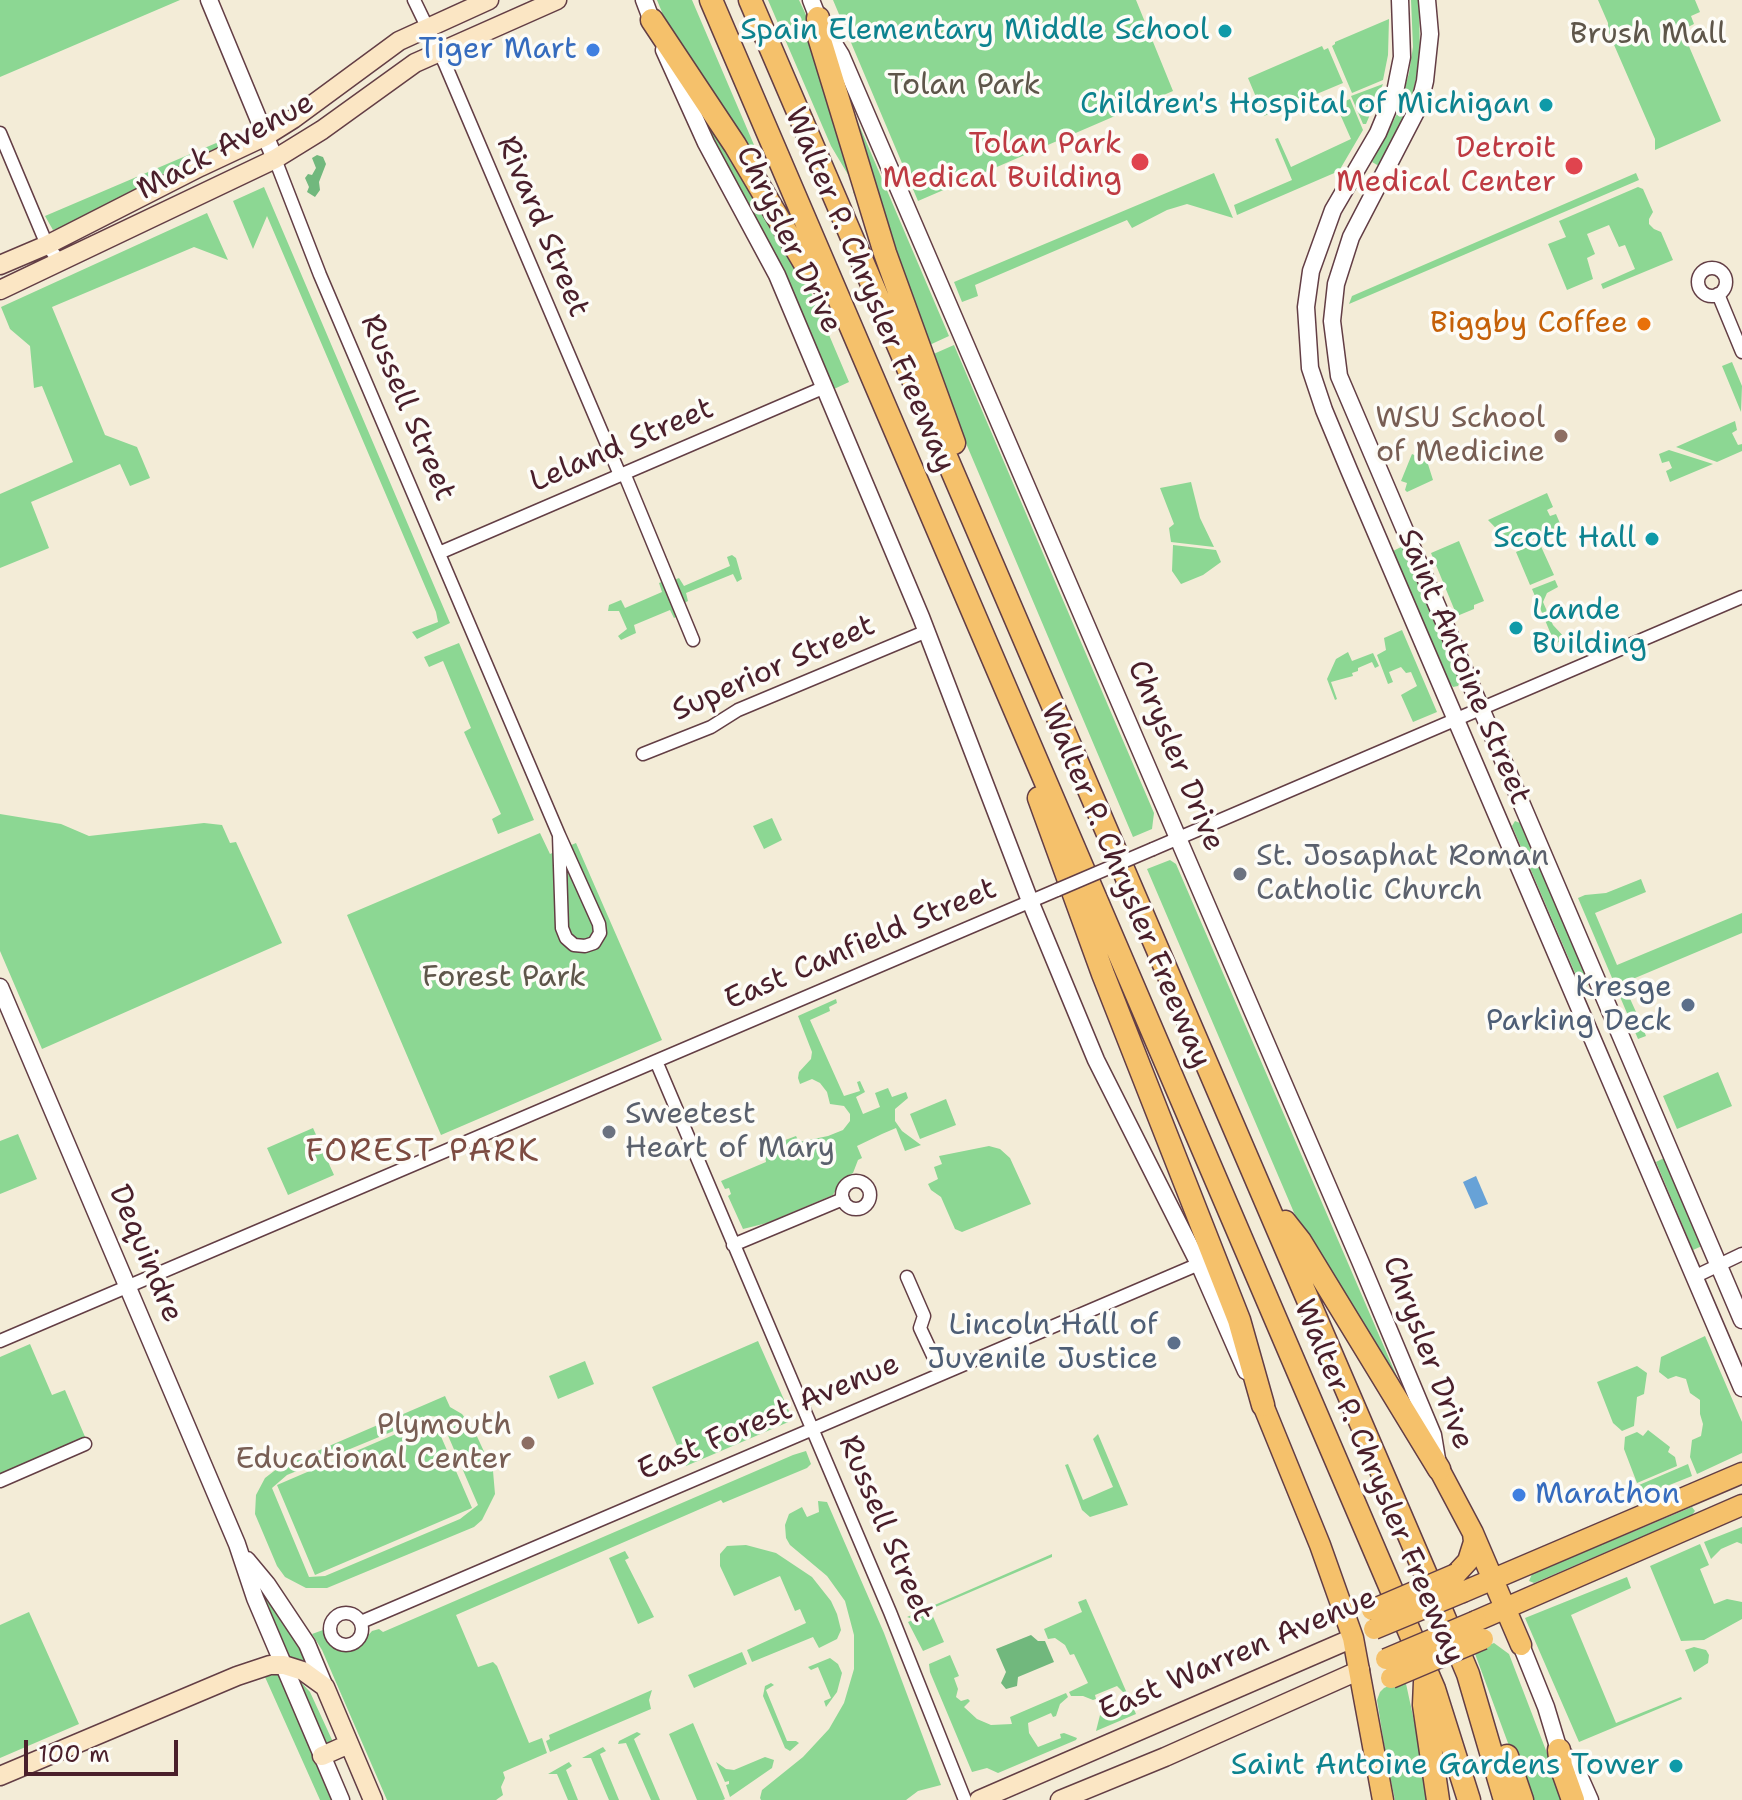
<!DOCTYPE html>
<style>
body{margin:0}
#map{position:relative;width:1742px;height:1800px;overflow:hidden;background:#f3ecd7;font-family:"Shantell Sans",sans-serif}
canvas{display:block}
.scale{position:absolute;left:24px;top:1740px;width:154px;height:36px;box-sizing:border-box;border:4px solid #4a1f2b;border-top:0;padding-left:10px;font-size:24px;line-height:28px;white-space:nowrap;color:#4a1f2b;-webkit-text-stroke:6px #fdfcf7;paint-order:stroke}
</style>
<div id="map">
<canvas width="1742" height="1800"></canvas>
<div class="scale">100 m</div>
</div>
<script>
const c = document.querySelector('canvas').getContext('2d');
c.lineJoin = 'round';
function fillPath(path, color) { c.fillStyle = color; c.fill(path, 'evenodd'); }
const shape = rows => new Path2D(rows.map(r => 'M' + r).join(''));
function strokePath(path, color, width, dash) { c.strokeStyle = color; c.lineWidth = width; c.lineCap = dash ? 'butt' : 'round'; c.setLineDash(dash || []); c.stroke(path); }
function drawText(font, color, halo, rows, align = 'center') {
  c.font = font + ' "Shantell Sans",sans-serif'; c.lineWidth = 7; c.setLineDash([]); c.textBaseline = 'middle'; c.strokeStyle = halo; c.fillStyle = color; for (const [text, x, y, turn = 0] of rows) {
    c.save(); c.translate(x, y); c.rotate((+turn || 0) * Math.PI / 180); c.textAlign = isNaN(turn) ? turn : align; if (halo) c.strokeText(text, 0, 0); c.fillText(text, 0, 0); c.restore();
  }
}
fillPath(shape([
 [0,0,180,0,0,77],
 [657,0,692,0,778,201,666,22],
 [768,0,799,0,806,15,863,200,859,203,853,192,856,188,831,146],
 [833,0,1136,0,1173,91,918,201],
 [1411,0,1419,0,1420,60,1410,105,1379,166,1372,162,1398,112,1409,73,1413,47],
 [1598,0,1695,0,1700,12,1691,16,1694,24,1682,30,1721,121,1655,150,1655,139,1608,31,1608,23],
 [1389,19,1388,55,1383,80,1352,93,1332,46,1335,44,1335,42],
 [1322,46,1324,50,1328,48,1343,83,1264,116,1248,78],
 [1383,84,1366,124,1363,124,1351,96],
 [842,85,949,336,923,348],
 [688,90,807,283,849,382,834,389,789,282],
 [1350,99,1363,130,1339,171,1237,215,1234,205,1292,180,1275,139,1278,138,1291,167,1351,139,1336,105],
 [242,132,245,136,242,139,59,228,53,230,45,216],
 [1214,173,1233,218,1187,204,1167,210,1132,228,1127,220,975,285,978,296,962,302,954,282],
 [1636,173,1639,180,1349,304,1352,296],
 [264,187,450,623,417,639,412,632,438,622,436,612,267,216,253,249,233,201],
 [1638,187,1643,189,1653,212,1649,219,1649,224,1654,229,1661,232,1673,260,1603,289,1601,284,1635,269,1625,245,1619,247,1609,225,1587,234,1595,254,1587,258,1593,279,1567,290,1548,244,1566,237,1559,221],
 [207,213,228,260,194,247,52,307,105,435,137,447,150,478,130,486,120,464,31,502,49,548,0,568,0,494,73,462,42,386,34,388,30,346,10,329,1,307],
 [954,345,1154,813,1152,829,1133,837,929,356],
 [1732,362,1742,386,1741,412,1722,366],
 [1735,421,1737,430,1732,433,1738,445,1742,444,1742,451,1717,462,1676,447],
 [1669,450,1713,464,1670,482,1666,471,1672,468,1669,461,1662,463,1659,454],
 [1412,454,1427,461,1433,480,1407,492,1405,490,1407,483,1401,481],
 [1191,482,1200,518,1214,547,1171,542,1169,528,1174,524,1160,488],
 [1547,493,1553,507,1547,510,1550,516,1556,514,1562,528,1514,547,1488,520],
 [1459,541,1484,601,1474,605,1474,609,1457,616,1431,553],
 [1539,542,1554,575,1530,585,1516,552],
 [1173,545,1216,550,1221,562,1203,575,1181,584,1172,571],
 [1403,546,1460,681,1458,686,1453,687,1450,683,1393,551],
 [732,555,736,558,742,579,737,582,733,574,686,593,688,601,684,603,674,580,679,578,684,586,730,566,727,557],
 [1555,580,1558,587,1547,593,1543,602,1553,625,1566,639,1557,643,1560,656,1532,589],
 [664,581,678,616,674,618,670,610,634,625,636,633,621,640,618,636,627,629,619,611,608,611,609,605,621,600,625,608,662,592,659,583],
 [1402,630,1437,712,1413,722,1401,695,1417,686,1411,672,1406,673,1401,667,1389,672,1393,682,1388,684,1377,655,1386,650,1384,638],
 [459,643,534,820,498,834,492,819,501,814,464,732,471,728,443,661,429,667,424,657],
 [1348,652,1352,661,1373,653,1379,666,1375,668,1372,662,1358,668,1358,671,1352,673,1353,676,1331,682,1337,699,1335,700,1327,679,1336,659],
 [0,814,61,824,89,836,204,823,222,825,230,843,236,842,282,943,42,1049,0,951],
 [772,818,782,840,764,849,753,826],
 [1515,821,1520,823,1589,983,1585,989,1581,987,1512,826],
 [540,833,550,854,576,843,662,1040,441,1135,347,915],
 [1170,860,1176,864,1413,1414,1307,1243,1147,869],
 [1641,879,1646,892,1595,913,1617,965,1742,913,1742,933,1628,981,1631,990,1627,992,1641,1023,1646,1022,1649,1029,1644,1031,1646,1036,1638,1039,1578,898,1585,895,1606,893],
 [836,999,837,1003,829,1007,830,1011,810,1020,844,1096,860,1091,857,1082,860,1081,865,1092,856,1097,863,1114,880,1107,875,1093,888,1088,892,1097,906,1092,908,1098,895,1109,895,1121,902,1131,921,1145,905,1151,896,1128,882,1134,857,1146,862,1158,858,1160,853,1173,841,1180,833,1195,767,1223,743,1229,728,1196,731,1194,729,1188,725,1189,721,1181,766,1162,764,1148,796,1136,799,1142,828,1136,843,1130,850,1121,850,1114,844,1106,830,1104,827,1092,820,1083,812,1079,800,1084,798,1078,799,1072,811,1059,812,1052,798,1016],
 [1718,1072,1732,1106,1677,1129,1663,1096],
 [946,1099,956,1125,920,1139,910,1114],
 [313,1128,334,1175,288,1195,267,1148],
 [18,1134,37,1179,0,1194,0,1141],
 [989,1146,1000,1149,1010,1158,1031,1204,962,1232,955,1229,941,1197,931,1190,928,1184,938,1179,934,1167,942,1164,939,1156],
 [1664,1158,1702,1246,1693,1250,1656,1162],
 [1705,1336,1742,1422,1742,1453,1697,1474,1690,1457,1692,1440,1701,1436,1703,1424,1700,1414,1700,1400,1690,1393,1686,1379,1676,1376,1668,1379,1659,1372,1661,1357],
 [758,1341,793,1420,686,1466,652,1387],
 [30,1344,52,1395,65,1390,86,1439,0,1476,0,1357],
 [585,1361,594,1384,558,1399,549,1376],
 [1637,1366,1647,1373,1644,1394,1637,1397,1634,1426,1622,1431,1613,1423,1597,1382],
 [445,1396,450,1407,462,1414,474,1430,493,1471,495,1494,482,1520,474,1527,327,1588,306,1588,285,1577,277,1566,255,1514,256,1495,265,1478,278,1468],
 [430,1416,440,1417,478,1505,460,1519,325,1576,309,1577,272,1488,287,1475],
 [433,1418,472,1508,315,1575,277,1485],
 [1648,1430,1670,1447,1668,1452,1675,1457,1677,1466,1637,1483,1624,1449,1625,1437,1637,1432,1643,1436],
 [1098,1434,1128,1505,1090,1517,1082,1510,1065,1465,1068,1464,1083,1500,1113,1487,1093,1439],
 [806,1451,811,1464,807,1468,723,1503,721,1500,456,1615,478,1667,493,1662,497,1666,529,1743,542,1738,547,1753,503,1772,505,1778,501,1787,503,1795,496,1800,387,1800,322,1650,312,1634,323,1630,330,1645,342,1651,357,1648,372,1631,379,1629,383,1632,793,1455],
 [1688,1464,1692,1476,1642,1496,1639,1485],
 [818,1501,827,1502,884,1633,941,1785,918,1791,906,1800,761,1800,760,1798,762,1790,803,1757,829,1729,844,1703,854,1669,854,1635,845,1601,827,1576,790,1545,786,1538,785,1525,789,1514,802,1507,807,1517,819,1512],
 [1692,1507,1695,1511,1692,1515,1534,1583,1529,1581,1532,1574],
 [1742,1527,1742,1544,1737,1542,1721,1549,1711,1559,1704,1542],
 [1700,1544,1709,1565,1700,1569,1714,1604,1727,1599,1742,1602,1742,1619,1704,1640,1681,1641,1650,1566],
 [746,1545,776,1553,812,1577,831,1601,837,1614,841,1630,837,1639,819,1648,813,1637,752,1662,747,1650,806,1623,800,1609,795,1611,780,1576,734,1596,720,1566,720,1554,727,1546],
 [625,1551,629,1558,625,1560,654,1617,638,1624,609,1558],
 [1052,1554,1052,1557,910,1618,907,1617],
 [1627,1577,1631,1588,1571,1615,1616,1723,1681,1697,1682,1699,1579,1742,1525,1618],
 [255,1580,296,1638,308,1662,286,1656],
 [1086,1599,1136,1714,1096,1731,1100,1715,1104,1718,1127,1709,1123,1692,1117,1686,1095,1695,1096,1699,1093,1700,1083,1696,1071,1696,1069,1692,1088,1683,1074,1654,1070,1655,1065,1645,1055,1638,1048,1639,1044,1629,1082,1612,1078,1602],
 [29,1612,79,1724,0,1758,0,1625],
 [931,1612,944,1642,923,1651,908,1622],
 [1494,1643,1509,1654,1565,1800,1529,1800,1474,1651],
 [1694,1647,1706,1650,1709,1655,1708,1663,1694,1672,1685,1650],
 [742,1652,747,1664,694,1688,688,1675],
 [950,1655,959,1676,954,1678,958,1689,956,1697,961,1701,968,1699,970,1701,964,1707,977,1719,991,1725,1012,1724,1010,1717,1066,1693,1068,1697,1060,1704,1056,1716,1053,1717,1051,1713,1028,1723,1029,1733,1038,1747,1061,1738,1060,1734,1064,1733,1077,1738,1076,1740,998,1773,987,1768,972,1772,930,1672,929,1664],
 [830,1658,838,1664,842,1673,837,1692,826,1707,824,1701,831,1698,818,1667,811,1670,808,1667],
 [273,1675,281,1675,335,1800,320,1800,265,1677],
 [298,1679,310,1692,333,1742,325,1747],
 [1405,1679,1419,1744,1427,1800,1395,1800,1387,1762,1377,1700,1380,1692,1384,1688],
 [771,1683,774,1685,766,1690,787,1741,796,1741,799,1743,790,1751,785,1748,763,1696,765,1686],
 [652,1690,649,1700,651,1709,550,1752,546,1741,550,1739,549,1735],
 [693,1723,725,1799,723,1800,697,1800,669,1734],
 [637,1732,641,1734,634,1739,660,1800,651,1800,626,1743,618,1744,619,1741],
 [603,1747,606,1751,600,1754,619,1800,609,1800,591,1758,582,1758],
 [765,1757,774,1760,772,1768,730,1797,726,1785,729,1784,729,1781,725,1782,716,1762,726,1769,734,1770],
 [569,1762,572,1766,566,1770,578,1800,568,1800,557,1774,548,1774]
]), '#8cd793');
fillPath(shape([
 [317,155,323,157,326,164,319,182,320,190,315,197,307,192,309,187,305,178,308,174,312,175,316,168,312,158],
 [1031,1635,1038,1641,1045,1641,1054,1662,1018,1677,1017,1686,1006,1689,1001,1683,1006,1672,996,1649]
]), '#71b87d');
fillPath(shape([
 [1476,1176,1488,1204,1475,1209,1463,1182]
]), '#67a2d7');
const minor = shape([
 [414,0,445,64,620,475],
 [0,133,47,245,60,262],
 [275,159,320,275,559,835],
 '1698 282a14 14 0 1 1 28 0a14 14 0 1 1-28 0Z',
 [1718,294,1742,352],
 [624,473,693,640],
 [439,553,825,387],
 [643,754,711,727,738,710,927,631],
 [559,835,599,924,600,933,594,943,585,946,574,945,566,938,562,928,559,835],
 [1153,849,1742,597],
 [656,1061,890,1612,965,1800],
 '842 1195a14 14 0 1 1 28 0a14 14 0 1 1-28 0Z',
 [733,1245,843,1199],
 [907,1277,924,1316,920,1328,941,1373],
 [1694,1277,1742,1254],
 [0,1341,1057,890],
 [0,1481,85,1444],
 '330 1629a16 16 0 1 1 32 0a16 16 0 1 1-32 0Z',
 [361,1622,1199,1264]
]);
const tertiary = shape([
 [209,0,275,159],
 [644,0,655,29],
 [811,0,818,18,841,55,1360,1261,1433,1435,1437,1459],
 [1400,0,1402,57,1395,92,1378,133,1333,210,1311,271,1306,307,1310,368,1324,410,1349,470,1742,1388],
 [1427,0,1430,34,1425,81,1419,106,1351,237,1336,284,1332,321,1339,376,1742,1320],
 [664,50,706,143,777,275,921,617,1030,901,1096,1060,1199,1264,1246,1371],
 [0,987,237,1544,255,1598,341,1800],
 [247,1560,267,1584,307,1644,325,1687],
 [1521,1645,1546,1707,1559,1750,1574,1764,1590,1800]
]);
const secondary = shape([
 [0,265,47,245,200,167,266,136,293,119,399,41,489,0],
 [0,290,275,159,322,130,415,63,557,0],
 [322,1756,349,1744],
 [0,1776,237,1676,270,1665,284,1665,303,1671,325,1687,373,1800],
 [979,1800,1353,1638],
 [1060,1800,1165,1757,1360,1670]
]);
const primary = shape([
 [1263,1405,1320,1545,1353,1638,1383,1800],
 [1439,1469,1473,1533,1521,1645],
 [1456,1574,1468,1561,1474,1542,1473,1533],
 [1463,1592,1742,1473],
 [1476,1621,1742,1505]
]);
const motorway = shape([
 [711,0,1434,1689,1469,1800],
 [750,0,1436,1598,1468,1674,1505,1800],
 [818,18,819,37,885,253,954,443],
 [652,20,735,145,804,262,829,293],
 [1039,798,1103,974,1239,1320,1263,1405],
 [1285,1222,1300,1241,1439,1469],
 [1425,1682,1424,1705,1438,1800],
 [1559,1750,1561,1766,1573,1800],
 [1507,1756,1522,1800]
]);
strokePath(minor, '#633e45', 15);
strokePath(tertiary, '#633e45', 19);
strokePath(secondary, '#633e45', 21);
strokePath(primary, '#633e45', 23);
strokePath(motorway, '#633e45', 25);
strokePath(minor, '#fff', 12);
strokePath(tertiary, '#fff', 16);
strokePath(secondary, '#fbe6c4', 18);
strokePath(primary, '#f5c16b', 20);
strokePath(motorway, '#f5c16b', 22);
const minorBridge = shape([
 [1057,890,1153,849]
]);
const primaryBridge = shape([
 [1372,1610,1456,1574],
 [1374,1629,1463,1592],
 [1386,1659,1476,1621],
 [1391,1678,1483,1639]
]);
strokePath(minorBridge, '#633e45', 15, []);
strokePath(primaryBridge, '#633e45', 23, []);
strokePath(minorBridge, '#fff', 12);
strokePath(primaryBridge, '#f5c16b', 20);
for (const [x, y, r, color] of [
 [1225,31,8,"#0f9aa8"],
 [593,50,8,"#3f7fe0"],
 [1546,105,8,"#0f9aa8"],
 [1140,162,10,"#e0444e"],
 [1574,166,10,"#e0444e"],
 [1644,324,8,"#e8710a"],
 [1561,436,8,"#8d6e63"],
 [1652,539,8,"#0f9aa8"],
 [1516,628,8,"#0f9aa8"],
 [1240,874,8,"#6b7280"],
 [1688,1005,8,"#5c6f8a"],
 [609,1132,8,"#6b7280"],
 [1174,1343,8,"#5c6f8a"],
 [528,1443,8,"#8d6e63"],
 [1519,1495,8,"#3f7fe0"],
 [1676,1766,8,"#0f9aa8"]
]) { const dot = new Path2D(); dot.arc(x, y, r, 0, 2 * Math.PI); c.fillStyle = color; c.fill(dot); strokePath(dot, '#fdfcf7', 3); }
drawText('30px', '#0d838f', '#fdfcf7', [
 ["Spain Elementary Middle School",1209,31],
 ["Children's Hospital of Michigan",1530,105],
 ["Scott Hall",1636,539],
 ["Lande",1532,611,"left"],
 ["Building",1532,645,"left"],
 ["Saint Antoine Gardens Tower",1660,1766]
], 'right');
drawText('30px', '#5e564a', '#fdfcf7', [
 ["Brush Mall",1648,35],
 ["Tolan Park",964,86],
 ["Forest Park",504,978]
]);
drawText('30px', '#366cbe', '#fdfcf7', [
 ["Tiger Mart",577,50],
 ["Marathon",1535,1495,"left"]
], 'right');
drawText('30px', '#be3a42', '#fdfcf7', [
 ["Tolan Park",1122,145],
 ["Medical Building",1122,179],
 ["Detroit",1556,149],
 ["Medical Center",1556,183]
], 'right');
drawText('30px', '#4a1f2b', '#fdfcf7', [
 ["Mack Avenue",226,147,-28],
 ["Rivard Street",542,227,67],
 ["Chrysler Drive",788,240,64],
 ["Walter P. Chrysler Freeway",869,290,67],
 ["Russell Street",407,408,67],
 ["Leland Street",622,446,-23],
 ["Saint Antoine Street",1463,667,67],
 ["Superior Street",774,669,-24],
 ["Chrysler Drive",1175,756,67],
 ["Walter P. Chrysler Freeway",1125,886,67],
 ["East Canfield Street",861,945,-23],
 ["Dequindre",145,1254,67],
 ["Chrysler Drive",1427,1353,69],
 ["East Forest Avenue",769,1418,-23],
 ["Walter P. Chrysler Freeway",1378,1482,67],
 ["Russell Street",885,1529,67],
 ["East Warren Avenue",1238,1655,-23]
]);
drawText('30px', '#c56008', '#fdfcf7', [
 ["Biggby Coffee",1628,324]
], 'right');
drawText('30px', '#785e54', '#fdfcf7', [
 ["WSU School",1545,419],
 ["of Medicine",1545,453],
 ["Plymouth",512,1426],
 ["Educational Center",512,1460]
], 'right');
drawText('30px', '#5b616d', '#fdfcf7', [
 ["St. Josaphat Roman",1256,857],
 ["Catholic Church",1256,891],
 ["Sweetest",625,1115],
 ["Heart of Mary",625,1149]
], 'left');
drawText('30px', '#4e5e75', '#fdfcf7', [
 ["Kresge",1672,988],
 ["Parking Deck",1672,1022],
 ["Lincoln Hall of",1158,1326],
 ["Juvenile Justice",1158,1360]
], 'right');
c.letterSpacing = '2px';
drawText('32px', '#7d4b41', '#fdfcf7', [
 ["FOREST PARK",423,1153]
]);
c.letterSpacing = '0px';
</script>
